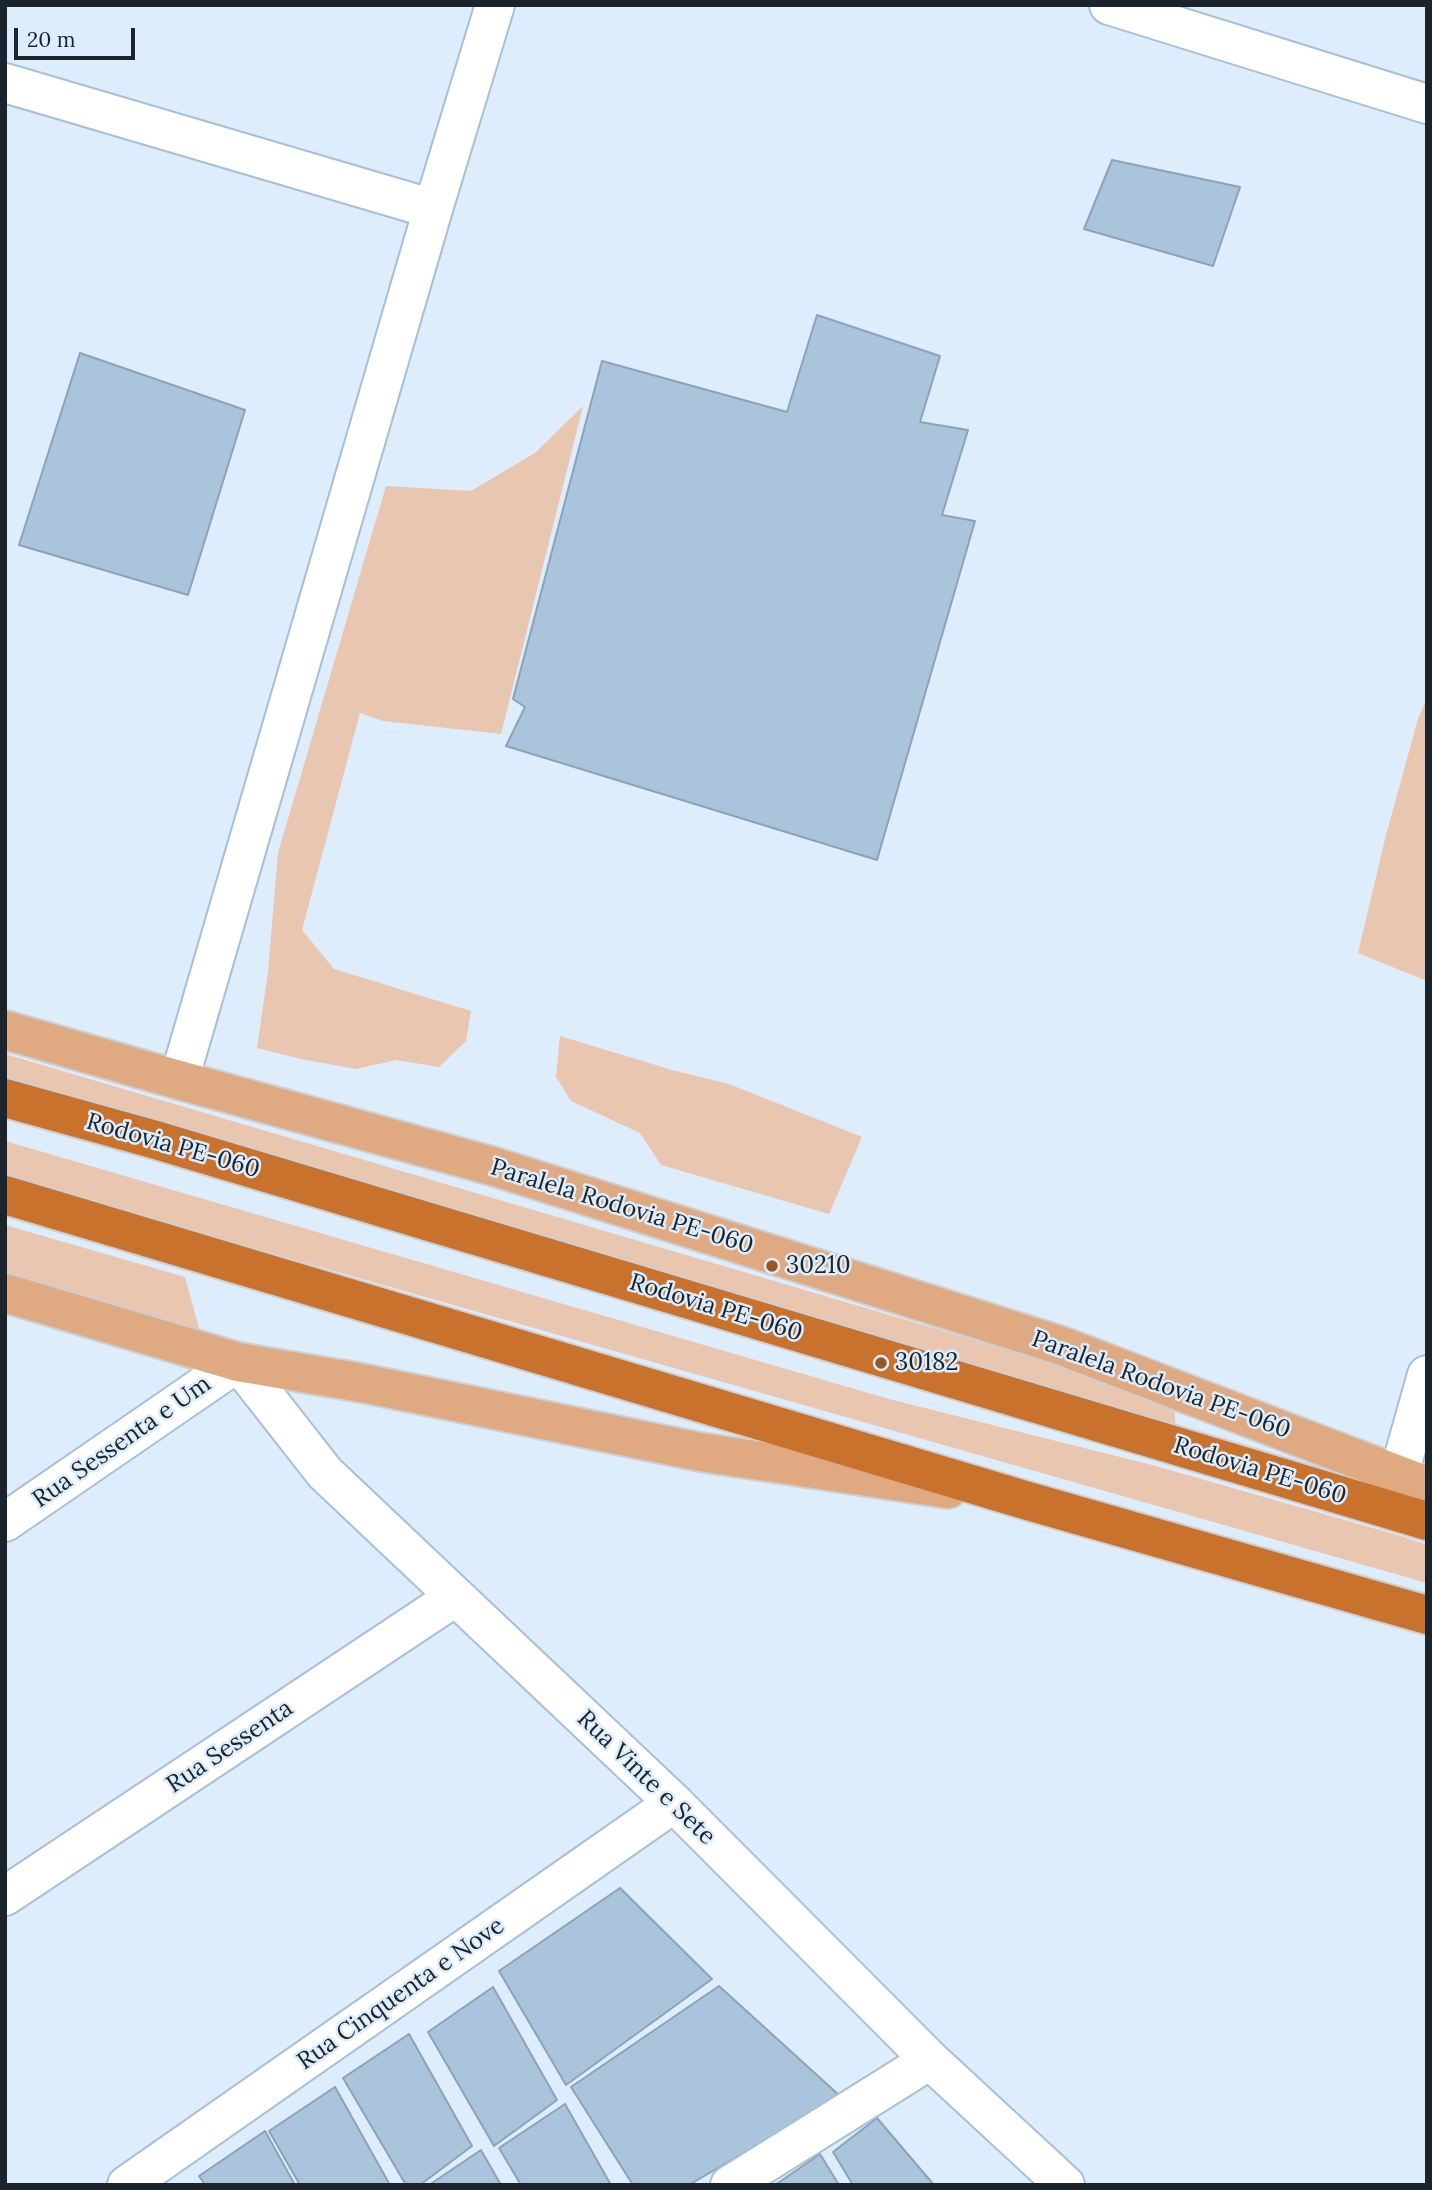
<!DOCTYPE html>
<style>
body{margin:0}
#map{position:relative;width:1432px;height:2190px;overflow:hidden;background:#ddedfb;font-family:Lora,serif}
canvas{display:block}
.frame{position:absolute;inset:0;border:7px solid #1b242d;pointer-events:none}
.scale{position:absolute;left:14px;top:28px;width:121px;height:32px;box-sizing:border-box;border:4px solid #1b242d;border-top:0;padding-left:9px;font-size:21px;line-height:24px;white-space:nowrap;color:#1b242d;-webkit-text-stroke:5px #ddedfb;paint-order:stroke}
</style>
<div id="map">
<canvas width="1432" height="2190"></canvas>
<div class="frame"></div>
<div class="scale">20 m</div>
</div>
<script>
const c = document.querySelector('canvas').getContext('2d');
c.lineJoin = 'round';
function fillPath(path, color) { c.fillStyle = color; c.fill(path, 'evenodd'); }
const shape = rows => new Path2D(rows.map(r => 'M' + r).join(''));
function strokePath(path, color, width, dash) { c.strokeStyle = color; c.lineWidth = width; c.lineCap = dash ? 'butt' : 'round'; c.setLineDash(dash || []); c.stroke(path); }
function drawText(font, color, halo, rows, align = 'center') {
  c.font = font + ' Lora,serif'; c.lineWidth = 5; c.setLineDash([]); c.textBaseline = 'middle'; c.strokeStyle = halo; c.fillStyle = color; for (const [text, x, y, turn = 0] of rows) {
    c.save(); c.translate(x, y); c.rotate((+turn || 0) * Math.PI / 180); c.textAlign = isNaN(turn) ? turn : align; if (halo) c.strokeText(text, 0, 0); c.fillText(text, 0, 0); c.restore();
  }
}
fillPath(shape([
 [583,406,501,734,383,721,360,713,302,930,334,969,471,1011,466,1041,439,1067,396,1060,356,1069,301,1059,257,1048,268,972,278,853,386,486,471,491,535,453],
 [1427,698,1427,981,1358,953,1386,835,1418,719],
 [560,1036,672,1070,729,1084,862,1137,829,1214,661,1165,640,1133,571,1101,556,1077],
 [5,1054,1174,1399,1176,1432,5,1091],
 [5,1141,889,1399,1152,1465,1401,1536,1427,1545,1427,1583,5,1177],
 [5,1225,185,1277,200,1332,5,1280]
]), '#e9c6b0');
const building = shape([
 [1112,160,1240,187,1213,266,1084,229,1112,160],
 [817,315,940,356,920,422,968,430,942,515,975,521,877,860,506,746,525,707,513,699,602,361,787,412,817,315],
 [80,353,245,410,188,595,19,545,80,353],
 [620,1888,712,1979,566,2085,499,1971,620,1888],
 [719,1986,840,2096,689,2185,633,2185,571,2087,719,1986],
 [493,1987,557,2100,494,2146,428,2032,493,1987],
 [409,2034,472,2146,420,2185,406,2185,343,2078,409,2034],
 [335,2087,390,2185,300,2185,269,2131,335,2087],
 [565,2104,611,2185,521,2185,499,2148,565,2104],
 [877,2118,934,2185,853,2185,833,2152,877,2118],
 [265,2131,295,2185,205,2185,199,2176,265,2131],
 [481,2150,501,2185,429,2185,481,2150],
 [820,2154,839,2185,775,2185,820,2154]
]);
fillPath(building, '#aac4db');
strokePath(building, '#8ba3ba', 2);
const minor = shape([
 [1109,5,1427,104],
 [5,83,433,209],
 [179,1080,433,209,495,5],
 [1399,1474,1427,1375],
 [5,1522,238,1362,325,1473,674,1803,930,2060,1065,2185],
 [5,1896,455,1597],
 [127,2185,674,1803],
 [730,2185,930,2060]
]);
const major = shape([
 [5,1030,179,1080,492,1166,1062,1346,1427,1486],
 [5,1293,238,1362,362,1383,700,1452,948,1489]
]);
const highway = shape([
 [5,1098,156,1140,1427,1521],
 [5,1195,1028,1501,1427,1615]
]);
strokePath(minor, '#a7c0d8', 42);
strokePath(major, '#cdcfd1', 42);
strokePath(highway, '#cdcfd1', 42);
strokePath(minor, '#fff', 38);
strokePath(major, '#dfaa82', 38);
strokePath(highway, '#c9722e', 38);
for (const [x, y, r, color] of [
 [772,1266,7,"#985623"],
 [881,1363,7,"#985623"]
]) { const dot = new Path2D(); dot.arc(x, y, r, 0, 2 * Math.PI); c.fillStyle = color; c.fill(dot); strokePath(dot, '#ddedfb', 2.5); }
drawText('24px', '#1b242d', '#ddedfb', [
 ["Rodovia PE-060",173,1146,16],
 ["Paralela Rodovia PE-060",622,1207,17],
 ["Rodovia PE-060",716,1308,17],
 ["Paralela Rodovia PE-060",1161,1385,20],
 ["Rua Sessenta e Um",122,1442,-35],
 ["Rodovia PE-060",1260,1471,17],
 ["Rua Sessenta",230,1747,-34],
 ["Rua Vinte e Sete",646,1778,44],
 ["Rua Cinquenta e Nove",401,1994,-35]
]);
drawText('24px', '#1b242d', '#ddedfb', [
 ["30210",786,1266],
 ["30182",895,1363]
], 'left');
</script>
